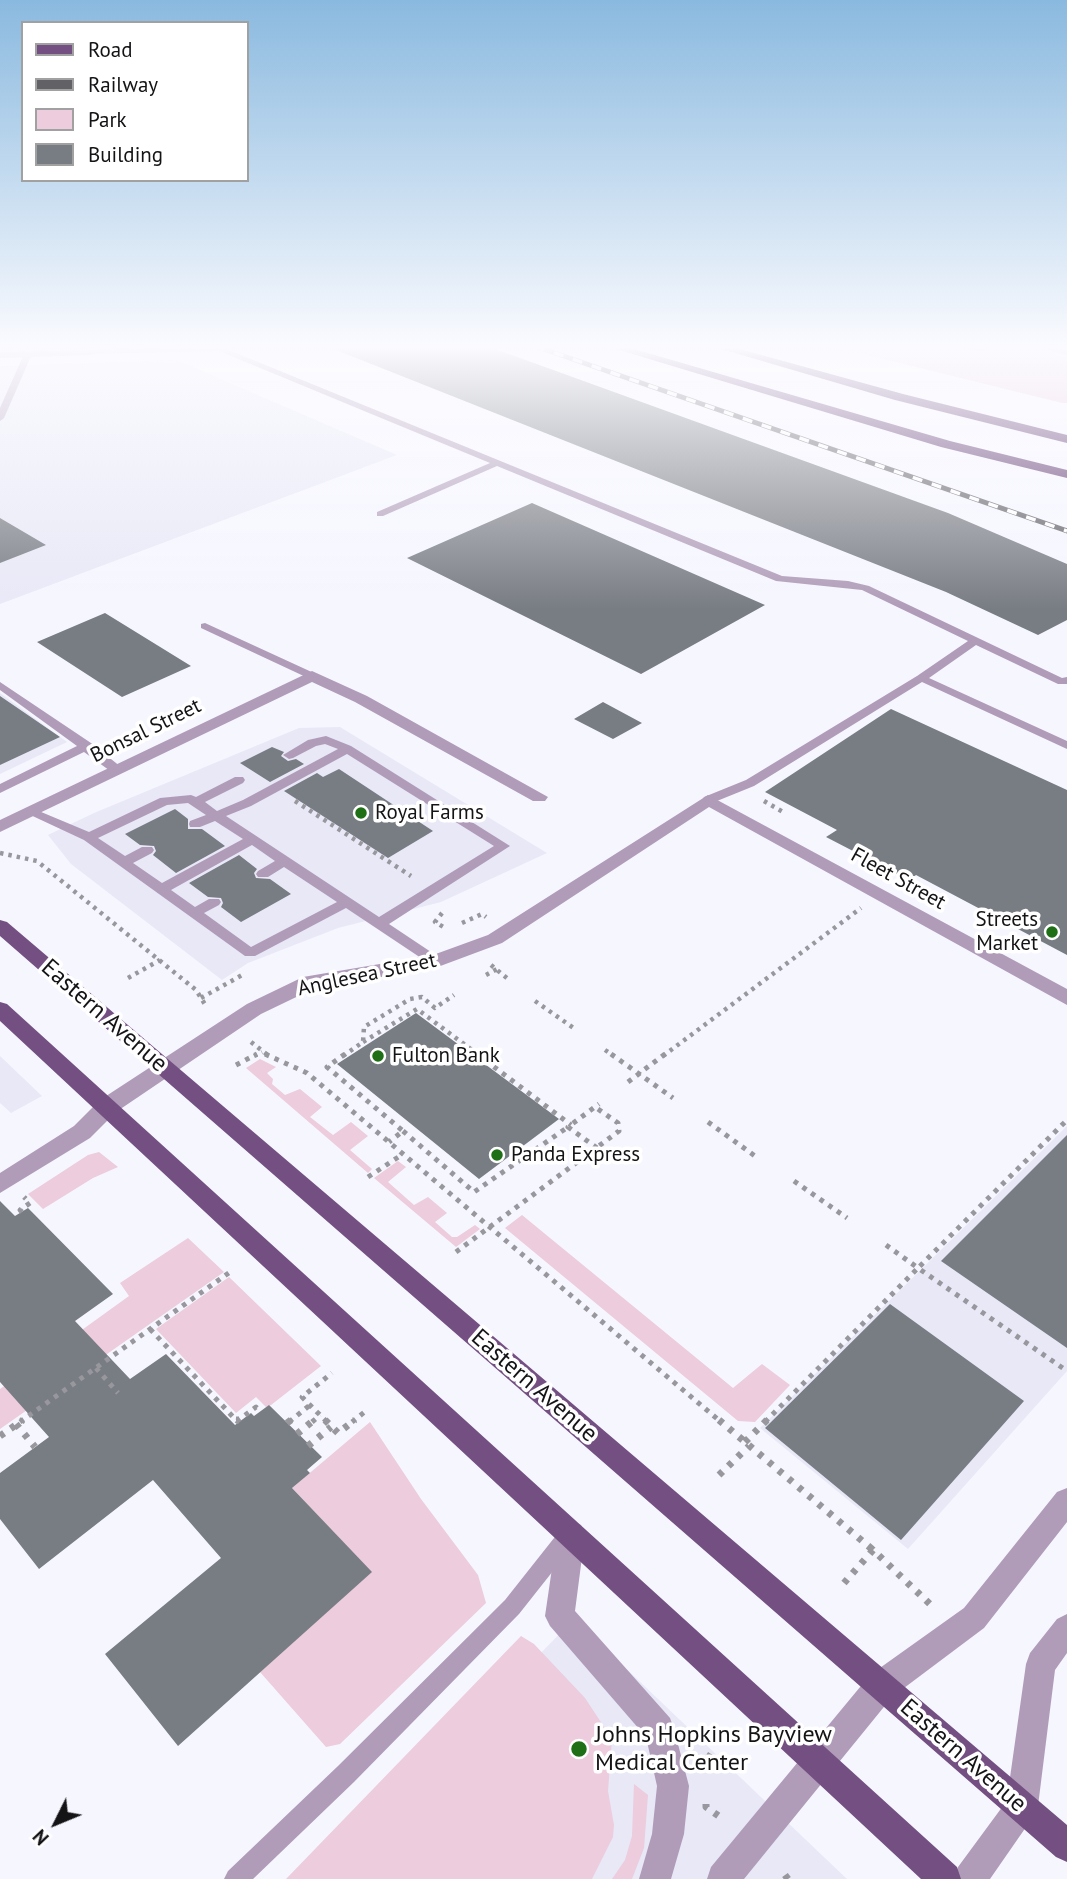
<!DOCTYPE html>
<style>
body{margin:0}
#map{position:relative;width:1067px;height:1879px;overflow:hidden;background:#f6f6ff;font-family:"PT Sans",sans-serif}
canvas{display:block}
.legend{position:absolute;left:21px;top:21px;width:228px;height:161px;box-sizing:border-box;background:#fff;border:2px solid #a1a1a2;margin:0;padding:9px 12px;list-style:none;font-size:21px;color:#141416}
.legend li{display:flex;align-items:center;gap:14px;height:35px}
.legend b{width:35px;border:2px solid #a1a1a2}
.north{position:absolute;left:21px;top:1788px;width:70px;height:70px;-webkit-text-stroke:5px #fff;paint-order:stroke;rotate:227deg;font-size:19px;font-weight:700;line-height:28px;text-align:center;color:#141416}
.north::after{content:'';display:block;margin:auto;width:24px;height:32px;background:#141416;clip-path:polygon(50% 0,100% 100%,50% 72%,0 100%)}
</style>
<div id="map">
<canvas width="1067" height="1879"></canvas>
<ul class="legend">
<li><b style="height:9px;background:#745082"></b>Road</li>
<li><b style="height:9px;background:#626266"></b>Railway</li>
<li><b style="height:19px;background:#ecccdd"></b>Park</li>
<li><b style="height:19px;background:#787c83"></b>Building</li>
</ul>
<div class="north">N</div>
</div>
<script>
const c = document.querySelector('canvas').getContext('2d');
c.lineJoin = 'round';
function fillPath(path, color) { c.fillStyle = color; c.fill(path, 'evenodd'); }
const shape = rows => new Path2D(rows.map(r => 'M' + r).join(''));
function strokePath(path, color, width, dash) { c.strokeStyle = color; c.lineWidth = width; c.lineCap = dash ? 'butt' : 'round'; c.setLineDash(dash || []); c.stroke(path); }
function drawText(font, color, halo, rows, align = 'center') {
  c.font = font + ' "PT Sans",sans-serif'; c.lineWidth = 7; c.setLineDash([]); c.textBaseline = 'middle'; c.strokeStyle = halo; c.fillStyle = color; for (const [text, x, y, turn = 0] of rows) {
    c.save(); c.translate(x, y); c.rotate((+turn || 0) * Math.PI / 180); c.textAlign = isNaN(turn) ? turn : align; if (halo) c.strokeText(text, 0, 0); c.fillText(text, 0, 0); c.restore();
  }
}
fillPath(shape([
 [177,360,397,455,0,604,0,366],
 [0,693,67,742,0,774],
 [340,727,547,853,441,902,338,928,248,963,222,980,71,864,48,835,94,813,299,728],
 [0,1056,42,1096,11,1113,0,1103],
 [1067,1126,1067,1371,908,1549,760,1428],
 [574,1619,847,1879,320,1879]
]), '#e8e8f7');
fillPath(shape([
 [830,346,1067,346,1067,403,1062,403],
 [260,1059,276,1067,267,1073,273,1079,272,1084,285,1095,300,1089,322,1107,310,1117,333,1135,351,1122,368,1136,350,1150,372,1169,368,1173,246,1068],
 [99,1152,118,1167,93,1178,43,1209,28,1194,88,1155],
 [398,1161,406,1167,388,1182,414,1205,428,1197,447,1213,435,1222,452,1237,457,1237,475,1225,480,1229,456,1247,374,1178],
 [522,1215,733,1388,762,1364,790,1385,755,1422,738,1421,505,1228],
 [188,1238,224,1272,0,1429,0,1389,129,1296,120,1283],
 [229,1277,321,1366,271,1405,266,1407,256,1397,236,1413,156,1329],
 [370,1422,421,1499,478,1575,486,1603,340,1744,326,1747,260,1672,371,1572,292,1488],
 [521,1636,534,1644,585,1698,612,1739,608,1791,614,1825,613,1837,592,1879,286,1879],
 [634,1784,648,1795,644,1848,632,1879,612,1879,625,1860,632,1836]
]), '#ecccdd');
fillPath(shape([
 [326,346,487,346,948,513,1067,564,1067,620,1038,635,946,592],
 [532,503,765,605,641,674,407,558],
 [0,518,46,545,0,563],
 [105,613,191,666,122,697,37,642],
 [0,696,60,737,0,765],
 [603,702,642,723,613,739,574,719],
 [891,709,1067,790,1067,955,916,875,909,880,826,837,837,830,765,792],
 [272,747,284,752,281,756,288,761,296,759,304,764,270,782,240,763],
 [339,769,433,831,388,858,284,791,317,773,323,777],
 [175,809,188,819,188,829,202,829,225,846,176,873,153,855,156,851,154,846,140,845,125,834],
 [239,855,257,869,254,873,256,878,270,879,291,894,241,922,221,907,223,903,221,898,208,897,189,883],
 [416,1013,559,1119,479,1179,337,1064],
 [1067,1135,1067,1348,941,1261],
 [0,1201,15,1216,28,1208,113,1294,75,1321,130,1379,166,1354,235,1425,251,1413,254,1416,269,1405,322,1457,307,1470,310,1473,292,1488,372,1572,178,1746,105,1654,221,1558,153,1480,39,1569,0,1519,0,1473,49,1437,0,1382],
 [890,1304,1024,1401,901,1540,765,1428]
]), '#787c83');
strokePath(shape([
 [295,801,411,876],
 [764,801,783,812],
 [0,853,37,861,196,990,206,1006],
 [442,913,435,922,447,929],
 [462,923,482,914,486,917],
 [491,965,508,979],
 [486,975,497,969],
 [128,978,160,960],
 [201,998,244,974],
 [535,1001,575,1029],
 [251,1042,269,1056],
 [363,1042,417,1009,480,1056],
 [605,1050,614,1056],
 [254,1056,262,1052],
 [343,1056,363,1042,364,1027,410,999,422,997,435,1008,454,995],
 [663,1056,861,908]
]), '#97979d', 4.5, [3.5, 5]);
strokePath(shape([
 [265,1054,307,1073,721,1422],
 [345,1054,327,1067,403,1131,389,1142],
 [477,1054,571,1125],
 [611,1054,673,1098],
 [236,1065,257,1054],
 [628,1082,665,1054],
 [708,1122,755,1156],
 [403,1131,474,1192,568,1127],
 [597,1148,568,1127,599,1104],
 [368,1177,403,1154],
 [794,1181,847,1218],
 [22,1212,20,1210,30,1203,24,1197],
 [886,1245,918,1268,1067,1120],
 [456,1252,619,1131,618,1123,595,1107],
 [150,1329,237,1421,256,1407,260,1411],
 [96,1368,118,1393],
 [20,1422,230,1272],
 [289,1422,310,1405],
 [312,1422,320,1415],
 [327,1422,302,1397,332,1373],
 [352,1422,367,1410],
 [765,1422,918,1268,1067,1371]
]), '#97979d', 5, [4.5, 6]);
strokePath(shape([
 [236,1420,239,1420],
 [325,1420,338,1433,355,1420],
 [719,1420,873,1550],
 [287,1423,291,1420],
 [16,1424,35,1447],
 [297,1434,314,1420],
 [0,1436,23,1420],
 [745,1442,767,1420],
 [308,1446,331,1427],
 [719,1475,749,1446],
 [844,1583,873,1550,933,1607],
 [702,1767,711,1754],
 [706,1804,706,1807,723,1819],
 [785,1875,788,1879]
]), '#97979d', 7, [5, 8]);
fillPath(shape([
 [219,346,782,576,848,581,869,586,1062,678,1067,677,1067,684,1058,684,976,645,929,678,1067,741,1067,749,922,682,754,786,712,803,704,803,702,800,704,797,746,780,917,676,968,641,862,590,776,581,497,466,383,516,377,516,377,512,490,463,219,351,91,354,87,352,91,350,219,346],
 [952,346,980,347,997,346,980,351,952,346],
 [1034,346,1047,346,1067,351,1067,355,1034,346],
 [28,352,32,354,4,418,0,421,0,408,24,354,28,352],
 [205,623,316,674,318,676,316,678,308,678,201,628,201,624,205,623],
 [0,682,91,743,121,767,123,770,121,773,113,773,84,752,0,793,0,784,77,746,0,690,0,682],
 [326,736,351,746,510,846,389,924,440,958,442,961,440,964,430,964,346,908,255,956,245,956,84,840,24,812,30,808,34,809,89,832,160,798,191,795,196,797,235,777,243,777,245,780,243,783,205,802,217,811,243,800,338,749,325,744,316,746,293,758,289,759,283,755,308,740,326,736],
 [347,754,494,846,379,917,226,816,251,806,347,754],
 [188,803,206,815,190,821,189,824,190,827,200,827,215,821,243,839,162,883,133,863,152,853,154,850,152,847,142,847,125,856,98,838,167,805,188,803],
 [252,845,275,861,258,871,256,874,258,877,268,877,284,867,337,902,251,947,204,913,219,905,221,902,219,899,209,899,195,907,171,890,252,845],
 [565,1530,572,1533,575,1540,572,1547,519,1614,354,1782,253,1879,224,1879,228,1871,338,1766,505,1600,558,1533,565,1530]
]), '#b09cb8');
fillPath(shape([
 [95,350,95,354,91,355,0,358,0,352,95,350],
 [312,671,367,696,548,797,545,801,533,801,355,702,312,682,0,832,0,820,312,671],
 [708,795,1067,989,1067,1005,709,807,502,943,435,968,315,988,261,1014,116,1112,90,1138,0,1193,0,1173,74,1126,100,1100,247,1004,303,977,433,955,488,935,708,795],
 [1067,1488,1067,1522,984,1628,892,1697,881,1701,870,1697,866,1686,870,1675,964,1608,1057,1492,1067,1488],
 [1067,1614,1067,1653,1055,1670,1038,1806,1033,1817,1022,1822,1011,1817,1006,1806,1026,1664,1030,1653,1057,1619,1067,1614]
]), '#b09cb8');
fillPath(shape([
 [571,1521,581,1525,585,1534,575,1611,670,1718,674,1729,689,1786,684,1834,671,1879,639,1879,652,1834,657,1786,646,1737,550,1626,545,1616,557,1534,561,1525,571,1521],
 [881,1671,892,1675,896,1686,892,1697,744,1879,707,1879,711,1867,870,1675,881,1671],
 [1022,1790,1033,1795,1038,1806,1033,1817,990,1879,954,1879,958,1867,1011,1795,1022,1790]
]), '#b09cb8');
fillPath(shape([
 [0,920,7,922,1067,1825,1067,1862,1056,1857,0,936,0,920],
 [0,1002,7,1004,957,1867,961,1879,921,1879,0,1021,0,1002]
]), '#745082');
fillPath(shape([
 [606,346,624,346,950,441,1067,470,1067,478,941,447,606,346],
 [711,346,729,346,903,394,1067,435,1067,443,895,400,711,346]
]), '#5e356e');
const rail = shape([
 [535,346,1067,531]
]);
strokePath(rail, '#626266', 5);
strokePath(rail, '#fff', 3.5, [10]);
const sky = c.createLinearGradient(0, 0, 0, 609);
sky.addColorStop(0, '#8ab9df');
sky.addColorStop(0.57, '#fbfbff');
sky.addColorStop(1, '#fbfbff00');
c.fillStyle = sky;
c.fillRect(0, 0, 1067, 609);
for (const [x, y, r, color] of [
 [361,813,7,"#1e6f15"],
 [1052,932,7,"#1e6f15"],
 [378,1056,7,"#1e6f15"],
 [497,1155,7,"#1e6f15"],
 [579,1749,9,"#1e6f15"]
]) { const dot = new Path2D(); dot.arc(x, y, r, 0, 2 * Math.PI); c.fillStyle = color; c.fill(dot); strokePath(dot, '#fff', 2.5); }
drawText('21px', '#141416', '#fff', [
 ["Bonsal Street",146,731,-26],
 ["Fleet Street",898,879,29],
 ["Anglesea Street",367,975,-12]
]);
drawText('21px', '#141416', '#fff', [
 ["Royal Farms",375,813],
 ["Streets",1038,920,"right"],
 ["Market",1038,944,"right"],
 ["Fulton Bank",392,1056],
 ["Panda Express",511,1155]
], 'left');
drawText('24px', '#141416', '#fff', [
 ["Eastern Avenue",104,1016,41],
 ["Eastern Avenue",534,1386,41],
 ["Eastern Avenue",963,1756,41]
]);
drawText('24px', '#141416', '#fff', [
 ["Johns Hopkins Bayview",595,1735],
 ["Medical Center",595,1763]
], 'left');
</script>
